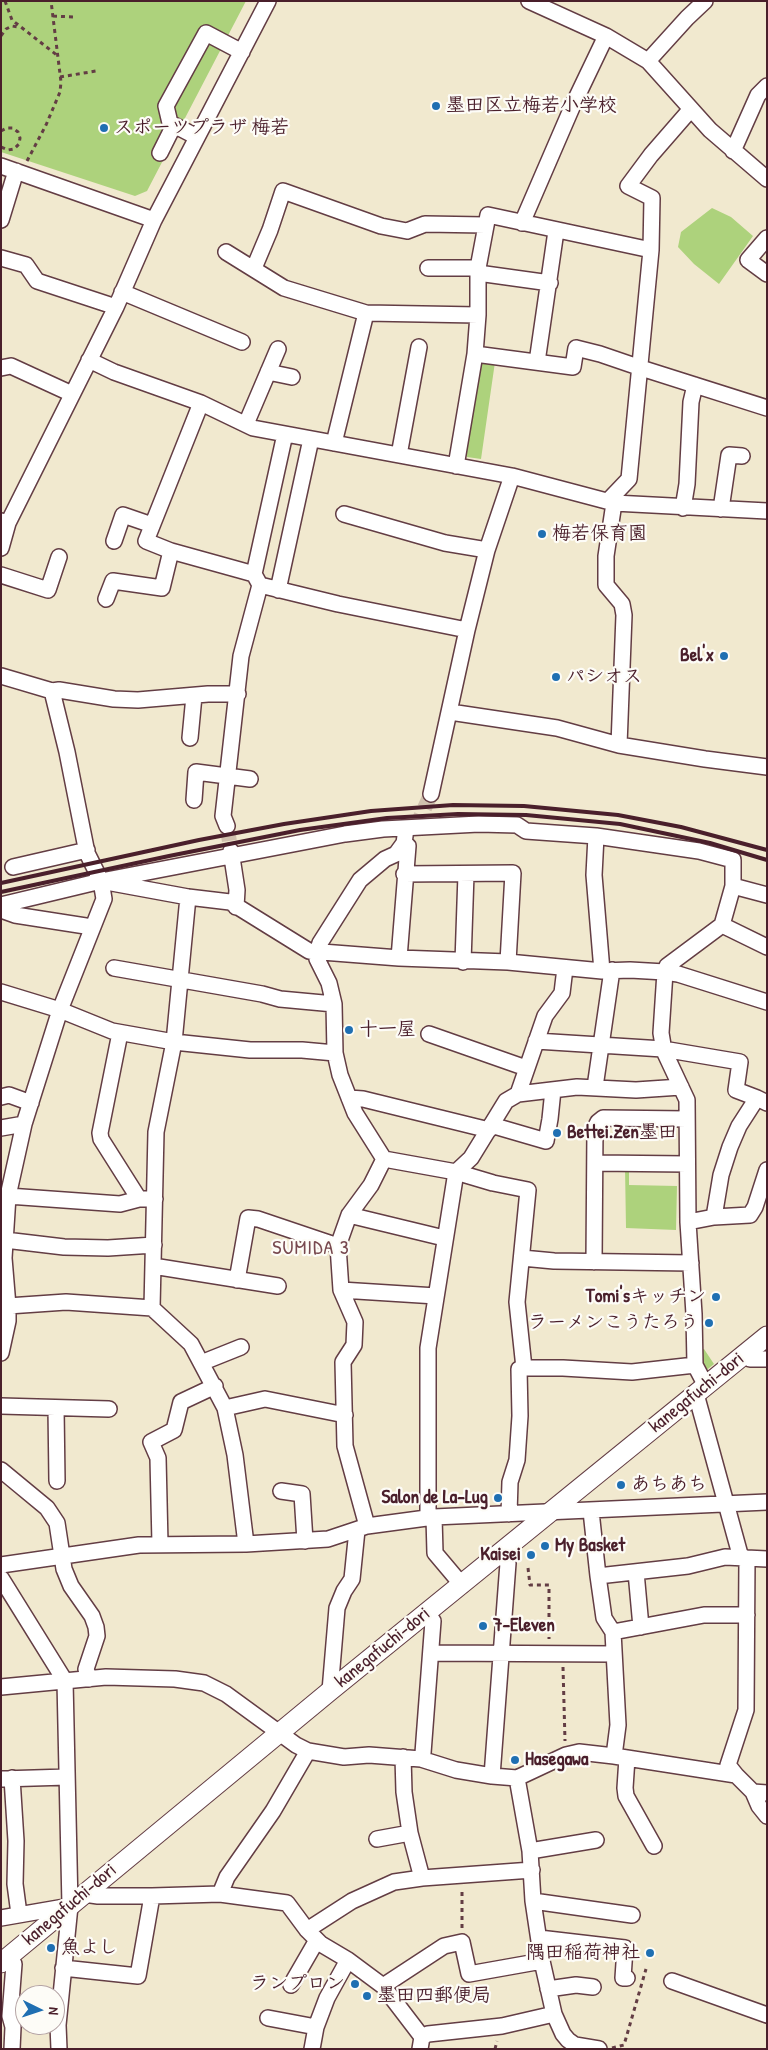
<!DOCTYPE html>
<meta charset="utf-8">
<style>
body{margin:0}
#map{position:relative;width:768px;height:2050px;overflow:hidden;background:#f1e9cf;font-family:"Patrick Hand",sans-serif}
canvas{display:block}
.frame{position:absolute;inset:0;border:2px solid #4a1f2b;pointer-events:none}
.north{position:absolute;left:15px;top:1985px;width:50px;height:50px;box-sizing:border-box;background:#fdfcf7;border:1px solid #b5a4a5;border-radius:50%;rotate:94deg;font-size:14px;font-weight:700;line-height:20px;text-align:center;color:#4a1f2b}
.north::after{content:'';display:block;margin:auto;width:18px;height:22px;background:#1f6fb2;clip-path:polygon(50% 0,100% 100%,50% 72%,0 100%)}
</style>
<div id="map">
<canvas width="768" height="2050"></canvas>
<div class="frame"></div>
<div class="north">N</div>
</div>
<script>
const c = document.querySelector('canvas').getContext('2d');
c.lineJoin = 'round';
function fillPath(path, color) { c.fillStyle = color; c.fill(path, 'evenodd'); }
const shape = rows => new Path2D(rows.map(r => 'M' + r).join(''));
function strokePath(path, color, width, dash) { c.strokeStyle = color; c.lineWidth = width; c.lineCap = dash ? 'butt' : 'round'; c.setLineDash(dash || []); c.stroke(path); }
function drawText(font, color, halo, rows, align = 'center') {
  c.font = font + ' "Patrick Hand","Klee One",sans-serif'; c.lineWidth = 4.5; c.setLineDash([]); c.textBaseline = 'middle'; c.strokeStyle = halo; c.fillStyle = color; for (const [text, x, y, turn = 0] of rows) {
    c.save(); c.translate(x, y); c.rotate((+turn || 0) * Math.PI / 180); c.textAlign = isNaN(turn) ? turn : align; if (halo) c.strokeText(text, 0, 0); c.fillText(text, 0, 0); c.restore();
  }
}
fillPath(shape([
 [1,1,246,1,147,191,135,196,1,152],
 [712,208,731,217,753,236,719,284,694,264,678,247,681,232],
 [483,361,495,362,481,459,467,457,464,453,480,365],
 [625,1167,629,1167,629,1185,677,1186,676,1230,626,1228],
 [699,1349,704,1349,714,1364,703,1373]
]), '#add27c');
strokePath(shape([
 [227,826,231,851],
 [415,829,431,794]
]), '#d0c1ae', 15, [15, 8]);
const minor = shape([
 [529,1,606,36,648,61,710,130,767,179],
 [648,61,687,18,705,1],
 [197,137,170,123,166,106,206,33,242,52],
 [733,151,758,95,767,86],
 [160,153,174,125],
 [1,166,154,220],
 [1,220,16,171],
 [522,223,573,105,606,36],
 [767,238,748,260,767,274],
 [226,252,284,288,366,313,478,315],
 [1,258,26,265,37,281,116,307],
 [254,268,270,230,283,191,381,226,407,231,425,224,485,225],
 [428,268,478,268],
 [478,273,550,283],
 [122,292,242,342],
 [475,354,573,367,576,348,600,354,641,368,767,408],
 [89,360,114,372,201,403,253,428,512,476,614,503,767,511],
 [537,362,556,231],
 [1,368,11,366,72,394],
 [268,372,292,377],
 [201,403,146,541,171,551,254,574],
 [246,424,278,349],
 [334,443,366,313],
 [399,455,419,347],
 [456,466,475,354,478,315,478,268,488,215,651,250],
 [608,501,629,479,651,250,652,198,628,186,651,155,691,109],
 [614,503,606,556,606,585,622,604,624,615,619,745],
 [683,508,687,484,691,402,695,385],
 [721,509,729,455,742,456],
 [344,514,445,543,487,550],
 [1,521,8,523,1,548],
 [8,523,116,307,154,220,268,1],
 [114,541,123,515,152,525],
 [1,575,48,590,59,557],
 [260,585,338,604,467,630],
 [278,590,311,439],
 [106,599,113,581,162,588,171,551],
 [1,676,52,691,67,752,87,853,101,881,188,897,230,902,309,951,399,958,508,962,602,971,630,970,665,972,678,974,767,1002],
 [52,691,59,690,114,699,138,700,208,694,238,694],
 [450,712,557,728,619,745,705,759,767,767],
 [190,738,194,696],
 [431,794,467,630,487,550,512,476],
 [194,800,196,772,250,779],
 [227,826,223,816,241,656,260,585,254,574,285,434],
 [596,836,594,875,602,971],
 [231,851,237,890,236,907],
 [13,867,87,850],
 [404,874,513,873,508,962],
 [188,897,174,1042,156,1132,152,1308,191,1344,225,1408,235,1455,246,1544],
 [1,905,101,881,345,834,383,829,479,824,517,825,526,831,596,836,699,851,733,860,733,886],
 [1,910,15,915,92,927],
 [722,925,767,947],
 [399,958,408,846,404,843],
 [463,962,466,874],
 [114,968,262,994,280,999,334,1004],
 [1,992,60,1010,112,1031,174,1042,250,1050,302,1050,335,1053],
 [120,1033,100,1133,101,1139,139,1199,155,1199],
 [429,1034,526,1068],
 [536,1041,663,1049,740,1062,736,1090,757,1098,767,1103],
 [595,1087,612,970],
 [518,1094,545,1016,562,993,565,968],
 [1,1097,9,1095,31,1103],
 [349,1098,363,1099,489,1130],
 [491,1125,546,1141,550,1119,553,1090],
 [1,1128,24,1124],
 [384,1159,456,1172,471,1158,506,1101,518,1094,577,1087,636,1090,681,1087],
 [595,1163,687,1164],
 [8,1196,120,1204,139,1199],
 [349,1215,444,1238],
 [714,1217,721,1175,730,1147,739,1126,757,1098],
 [688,1222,714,1217,750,1215,755,1207,767,1170],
 [5,1240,64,1247,108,1248,154,1245],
 [522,1258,554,1261,691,1263],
 [594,1262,595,1128,598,1122,603,1118,687,1119],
 [153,1266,278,1286],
 [237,1280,248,1218,258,1219,338,1246],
 [341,1290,436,1296],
 [8,1306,66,1302,152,1308],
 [1,1353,8,1321,8,1306,4,1258,8,1196,24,1124,60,1010,104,899,101,881],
 [745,1354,750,1359,767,1359],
 [201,1363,241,1347],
 [524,1368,563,1368,632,1372,695,1365],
 [706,1386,695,1365,694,1314,688,1222,687,1100,664,1051,661,1033,665,972,667,966,722,925,733,886,767,895],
 [696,1394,741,1558],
 [1,1406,109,1409],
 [56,1408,57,1481],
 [225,1408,265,1399,345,1415],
 [1,1470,47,1508,57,1523,64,1569,71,1586,92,1616,96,1627,97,1636,86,1669,89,1679],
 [281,1491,302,1494,305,1541],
 [591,1511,598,1576,688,1566,725,1557,767,1559],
 [428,1517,428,1348,456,1172,493,1183,528,1190,517,1302,524,1368,519,1369,520,1416,517,1460,510,1482,509,1514],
 [434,1517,435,1553,462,1585],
 [367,1526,345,1446,343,1362,354,1345,355,1322,341,1290,338,1246,349,1215,371,1185,384,1159,355,1113,340,1075,335,1053,334,1004,329,983,317,959,317,952,320,943,360,880,385,859,396,854,404,843,406,829],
 [160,1544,158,1458,151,1442,174,1430,181,1402,215,1386],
 [500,1554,508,1563,492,1776,517,1778],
 [1,1565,139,1545,246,1544,328,1539,367,1526,434,1517,767,1502],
 [636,1572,641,1627],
 [598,1576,604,1618,613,1632,618,1725,614,1756],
 [1,1578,65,1681],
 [613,1632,704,1615,747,1615],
 [431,1653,614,1654],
 [1,1687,106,1677,175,1679,204,1683,226,1694,296,1745,308,1751,344,1757,369,1755,421,1759,456,1770,492,1776],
 [330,1691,337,1608,344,1591,352,1579,357,1530],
 [403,1757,404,1792,410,1833,422,1878],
 [627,1758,625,1788,626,1796,654,1846],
 [421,1759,423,1753,433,1621,427,1613],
 [736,1775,728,1765,746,1710,747,1558],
 [12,1778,16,1841,15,1884,19,1914],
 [1,1779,67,1777],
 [753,1792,759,1806,767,1816],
 [377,1839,410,1833],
 [530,1851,596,1840],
 [84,1894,98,1896,152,1896,220,1894,287,1903,307,1930,321,1944,348,1960,383,1986,422,2037,420,2049],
 [220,1894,227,1877,273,1811,308,1751],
 [533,1901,632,1915],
 [1,1918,70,1906],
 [307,1930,352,1901,394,1882,422,1878,532,1870],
 [539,1938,625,1948,623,1978,627,1978],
 [8,1957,14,1964,10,2016,13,2027,12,2049],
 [63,1968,138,1976,152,1896],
 [672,1981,767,2015],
 [291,1985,317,1940],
 [383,1986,444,1946,462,1942,469,1974,542,1961],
 [548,1989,576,1985,593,1987],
 [268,2018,316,2027],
 [422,2037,428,2034,502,2026,554,2014],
 [59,2049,58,2025,70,1906,65,1681],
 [312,2049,316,2027,327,1998,348,1960],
 [599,2049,575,2045,568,2040,563,2034,554,2014,542,1961,533,1901,530,1851,517,1778,566,1755,579,1752,614,1756,736,1775,753,1792,767,1793]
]);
const major = shape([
 [1,1963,330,1691,767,1336]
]);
strokePath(minor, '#633d44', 18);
strokePath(major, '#633d44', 21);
strokePath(shape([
 [5,1,12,20,58,56],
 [53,16,74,17],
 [1,36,6,29,12,26,18,27],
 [60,77,96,71],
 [1,131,7,128,13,128,18,132,20,138,19,144,14,149,8,150,1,147],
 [27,161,46,125,60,92,61,82,51,1],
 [528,1568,530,1585,549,1585,549,1639],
 [563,1667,565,1741],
 [462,1928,462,1890],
 [612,2048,624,2045,646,1969],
 [495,2049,497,2041]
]), '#633d44', 3, [4, 4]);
strokePath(minor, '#fff', 15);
strokePath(major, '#fff', 19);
strokePath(shape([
 [1,883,199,840,284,824,371,811,453,805,524,806,618,815,681,827,767,850],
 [1,892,169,856,300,830,387,818,458,814,526,815,620,824,710,843,767,860]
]), '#4a1f2b', 4);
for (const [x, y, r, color] of [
 [436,106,5,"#1f6fb2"],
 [104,128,5,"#1f6fb2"],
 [542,534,5,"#1f6fb2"],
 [724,656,5,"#1f6fb2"],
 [556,677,5,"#1f6fb2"],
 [349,1030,5,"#1f6fb2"],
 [557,1133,5,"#1f6fb2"],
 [716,1297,5,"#1f6fb2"],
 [709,1323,5,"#1f6fb2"],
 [621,1485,5,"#1f6fb2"],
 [498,1498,5,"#1f6fb2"],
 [545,1546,5,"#1f6fb2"],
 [531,1555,5,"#1f6fb2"],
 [483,1626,5,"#1f6fb2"],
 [515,1760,5,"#1f6fb2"],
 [51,1948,5,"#1f6fb2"],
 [650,1953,5,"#1f6fb2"],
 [355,1984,5,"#1f6fb2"],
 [367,1996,5,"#1f6fb2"]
]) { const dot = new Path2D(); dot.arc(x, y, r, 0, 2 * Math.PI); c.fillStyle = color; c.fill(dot); strokePath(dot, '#fdfcf7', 2); }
drawText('bold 19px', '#4a1f2b', '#fdfcf7', [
 ["墨田区立梅若小学校",446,106],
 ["スポーツプラザ 梅若",114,128],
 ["梅若保育園",552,534],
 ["Bel'x",714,656,"right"],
 ["パシオス",566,677],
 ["十一屋",359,1030],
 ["Bettei.Zen墨田",567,1133],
 ["Tomi'sキッチン",706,1297,"right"],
 ["ラーメンこうたろう",699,1323,"right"],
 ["あちあち",631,1485],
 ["Salon de La-Lug",488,1498,"right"],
 ["My Basket",555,1546],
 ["Kaisei",521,1555,"right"],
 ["7-Eleven",493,1626],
 ["Hasegawa",525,1760],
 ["魚よし",61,1948],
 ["隅田稲荷神社",640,1953,"right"],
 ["ランプロン",345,1984,"right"],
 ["墨田四郵便局",377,1996]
], 'left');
drawText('19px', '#4a1f2b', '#fdfcf7', [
 ["kanegafuchi-dori",697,1393,-39],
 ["kanegafuchi-dori",383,1648,-39],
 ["kanegafuchi-dori",70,1905,-40]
]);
c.letterSpacing = '1px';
drawText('20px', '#78494f', '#fdfcf7', [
 ["SUMIDA 3",311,1249]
]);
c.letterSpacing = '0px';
</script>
